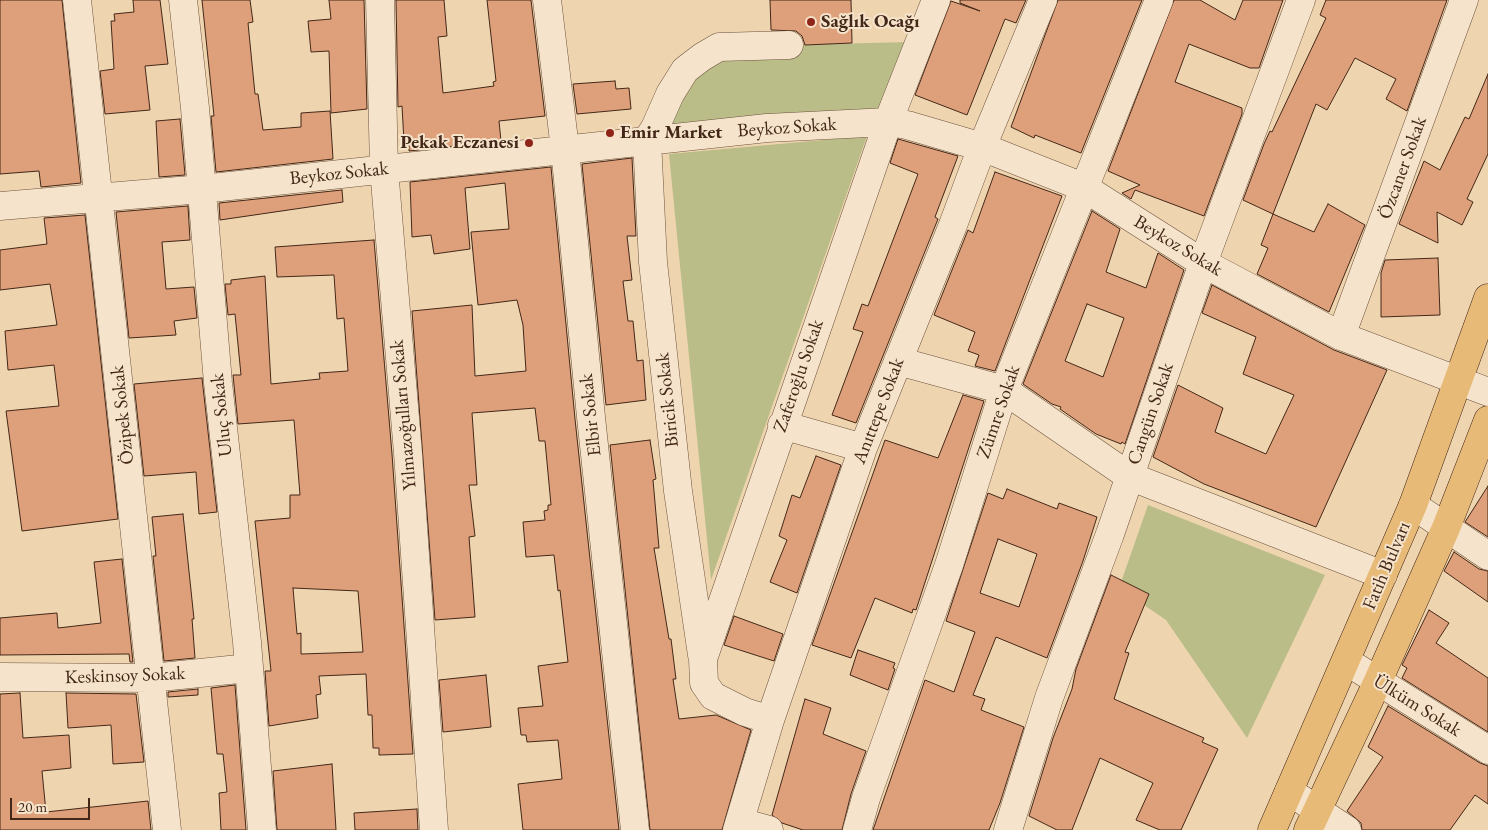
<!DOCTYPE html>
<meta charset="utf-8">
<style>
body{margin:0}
#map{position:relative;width:1488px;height:830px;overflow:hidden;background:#efd5af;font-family:"EB Garamond",serif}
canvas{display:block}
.scale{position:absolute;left:10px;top:798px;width:80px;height:22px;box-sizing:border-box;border:2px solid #432718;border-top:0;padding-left:6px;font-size:15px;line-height:18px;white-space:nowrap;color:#432718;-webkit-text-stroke:4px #f5e4cb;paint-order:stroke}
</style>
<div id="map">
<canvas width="1488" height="830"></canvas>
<div class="scale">20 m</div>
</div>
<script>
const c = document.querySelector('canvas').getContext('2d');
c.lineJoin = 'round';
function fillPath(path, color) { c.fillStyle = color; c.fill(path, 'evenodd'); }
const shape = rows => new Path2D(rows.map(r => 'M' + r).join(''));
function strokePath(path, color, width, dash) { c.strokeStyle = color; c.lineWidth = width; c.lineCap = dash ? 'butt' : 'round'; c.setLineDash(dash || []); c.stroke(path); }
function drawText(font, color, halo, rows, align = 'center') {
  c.font = font + ' "EB Garamond",serif'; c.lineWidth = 4; c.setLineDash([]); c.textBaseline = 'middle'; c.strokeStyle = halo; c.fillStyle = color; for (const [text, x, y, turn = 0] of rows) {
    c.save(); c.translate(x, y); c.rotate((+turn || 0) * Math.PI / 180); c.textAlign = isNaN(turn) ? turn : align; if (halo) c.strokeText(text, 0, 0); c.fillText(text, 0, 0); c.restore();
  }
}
fillPath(shape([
 [909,42,877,123,655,128,702,57,789,45],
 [867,136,711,580,669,154],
 [1148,505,1325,575,1247,738,1166,620,1119,588]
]), '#bbbd89');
const building = shape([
 [0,0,62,0,81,183,41,187,39,171,0,174,0,0],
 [133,0,160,0,168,64,145,66,150,110,105,114,100,71,114,69,111,21,115,21,114,14,134,12,133,0],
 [202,0,250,0,253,22,248,23,255,94,258,94,263,130,301,127,301,113,330,111,333,159,216,172,211,116,214,116,202,0],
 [329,0,364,0,367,109,331,113,329,51,311,52,308,21,331,19,329,0],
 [396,0,444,0,447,36,438,37,443,93,494,86,493,82,496,81,487,0,531,0,545,116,499,121,501,141,409,151,409,141,404,142,402,106,398,107,396,0],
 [770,0,851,0,852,43,805,45,802,36,796,31,771,30,770,0],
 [960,0,1026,0,1016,23,1005,19,967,115,915,95,951,1,980,11,960,3,960,0],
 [1058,0,1142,0,1081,153,1035,135,1034,138,1011,127,1058,0],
 [1174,0,1200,0,1235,20,1243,0,1283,0,1259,68,1250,68,1189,44,1175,82,1242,108,1242,114,1204,216,1135,190,1131,199,1122,193,1140,185,1108,171,1174,0],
 [1326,0,1447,0,1407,111,1386,99,1396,79,1355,58,1327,110,1316,104,1273,214,1243,200,1264,144,1270,131,1272,132,1326,18,1320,15,1326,0],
 [1488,74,1488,154,1467,199,1473,202,1462,225,1437,212,1438,243,1399,224,1424,161,1440,170,1465,117,1469,119,1488,74],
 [615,81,616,89,629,88,631,109,577,114,573,84,615,81],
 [180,119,185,175,159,177,156,121,180,119],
 [898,139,958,156,935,217,938,219,856,423,832,415,863,332,853,329,862,304,868,306,918,174,890,163,898,139],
 [632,158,636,236,627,236,632,280,623,281,628,321,633,321,637,361,643,360,646,400,606,405,582,164,632,158],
 [551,167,575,419,619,830,523,830,518,784,562,779,558,740,527,742,526,735,521,735,518,708,543,706,538,666,568,662,560,590,558,591,554,555,526,557,523,522,545,520,544,511,548,510,548,505,551,505,545,441,539,441,535,408,472,413,477,485,469,485,475,536,469,537,475,617,435,620,412,311,472,305,475,376,526,371,523,325,517,300,478,305,471,232,509,229,505,183,465,188,470,249,434,254,431,235,412,237,410,182,551,167],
 [995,172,1062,196,995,371,975,366,979,355,968,351,975,332,934,315,968,230,973,233,995,172],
 [342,190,343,202,220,220,219,203,342,190],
 [1328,204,1365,225,1329,312,1257,274,1268,248,1261,245,1273,214,1314,232,1328,204],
 [188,206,190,240,162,242,166,289,194,287,197,318,174,321,176,335,129,338,116,212,188,206],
 [1092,211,1120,229,1106,272,1146,288,1158,253,1184,270,1125,444,1122,442,1121,444,1096,434,1060,409,1061,407,1052,404,1023,384,1092,211],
 [1087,304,1124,318,1103,377,1065,361,1087,304],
 [85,215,118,519,22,531,6,411,59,406,54,365,8,370,5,331,57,325,50,284,0,290,0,250,47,244,44,218,85,215],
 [374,240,392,454,413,754,379,755,379,748,373,748,372,715,368,715,366,674,319,676,321,694,316,695,318,718,269,726,265,671,271,671,255,521,290,518,290,495,300,495,294,420,238,424,233,375,241,375,235,314,228,315,225,284,231,284,231,280,265,276,271,384,320,379,319,373,348,371,344,318,337,319,334,275,277,277,275,247,374,240],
 [293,588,358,591,363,652,301,654,301,633,297,634,293,588],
 [1438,258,1440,315,1381,317,1381,273,1385,260,1438,258],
 [1212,285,1334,350,1387,370,1316,527,1204,484,1153,457,1178,385,1223,408,1215,432,1266,454,1294,395,1243,374,1256,337,1202,313,1212,285],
 [202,378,217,512,199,514,196,472,144,476,134,384,202,378],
 [963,395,984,401,916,610,913,609,912,613,875,598,851,658,812,645,885,440,938,458,963,395],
 [650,440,656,479,653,480,659,548,654,548,669,639,671,639,676,679,673,679,679,719,716,715,751,730,722,830,650,830,610,445,650,440],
 [816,456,841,465,797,593,770,582,787,540,779,536,792,495,800,498,816,456],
 [1488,486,1488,537,1465,522,1488,486],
 [1007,489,1057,509,1059,503,1097,517,1083,561,1047,658,996,637,973,695,985,699,981,710,1024,727,1000,803,989,830,873,830,925,680,954,692,975,632,946,621,988,493,1003,499,1007,489],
 [998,539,1037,554,1019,607,980,593,998,539],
 [183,514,194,619,192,619,195,658,164,661,153,556,156,556,152,517,183,514],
 [1454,552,1479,569,1488,571,1488,602,1444,571,1454,552],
 [122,559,133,662,130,662,129,654,0,655,0,618,57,613,58,628,101,623,94,562,122,559],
 [1111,575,1149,594,1125,652,1129,653,1114,699,1204,738,1202,742,1218,749,1181,830,1160,830,1136,820,1153,783,1100,758,1072,830,1057,830,1029,816,1053,738,1072,689,1076,669,1111,575],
 [1429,610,1449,623,1436,643,1488,678,1488,732,1402,678,1407,668,1402,665,1429,610],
 [734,616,783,634,774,661,724,645,734,616],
 [858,650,895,663,893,668,895,669,888,690,850,675,858,650],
 [486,675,491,727,443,732,439,680,486,675],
 [235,685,246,830,221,830,219,793,227,792,223,754,217,754,211,688,235,685],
 [198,689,198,695,168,697,168,692,198,689],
 [20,693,23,738,69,735,71,768,42,771,46,812,148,801,151,830,0,830,0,694,20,693],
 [66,693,136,694,144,762,113,764,111,725,68,728,66,693],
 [805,699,831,708,823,734,866,751,851,794,842,830,803,830,782,823,772,815,805,699],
 [1388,706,1480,763,1488,766,1488,804,1475,795,1450,830,1362,830,1361,823,1347,811,1383,757,1368,747,1388,706],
 [332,764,336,830,277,830,273,771,332,764],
 [417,809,418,830,355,830,354,813,417,809]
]);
fillPath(building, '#dea07b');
strokePath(building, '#432718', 1);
const minor = shape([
 [77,0,167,830],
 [183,0,195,108,218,383,247,642,262,830],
 [380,0,384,169,408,453,434,830],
 [547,0,565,149,591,417,635,830],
 [0,206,202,189,767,128,888,122,907,125,982,147,1083,187,1203,263,1341,336,1488,392],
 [1341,336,1464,0],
 [898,361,1004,390,1129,476,1383,575],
 [782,425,863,448],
 [1413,505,1488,556],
 [702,655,678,491,653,262,647,140,655,128,670,94,685,70,702,57,719,47,789,45],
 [1346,661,1488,750],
 [0,677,151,678,249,668],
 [770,720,745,712,713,696,704,683,703,659,888,122,936,0],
 [1289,791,1347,830],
 [740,822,769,830],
 [737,830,770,720,863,448,953,225,982,147,1043,0],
 [857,830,866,798,949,565,1004,390,1159,0],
 [1008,830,1049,698,1110,534,1203,263,1301,0]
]);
const major = shape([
 [1272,830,1413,505,1488,298],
 [1308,830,1378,681,1446,528,1488,420]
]);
strokePath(minor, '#6e523e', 29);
strokePath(major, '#432718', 29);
strokePath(minor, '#f5e4cb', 28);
strokePath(major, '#e8ba78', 28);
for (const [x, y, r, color] of [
 [811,22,5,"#8f2418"],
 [610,133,5,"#8f2418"],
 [529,143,5,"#8f2418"]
]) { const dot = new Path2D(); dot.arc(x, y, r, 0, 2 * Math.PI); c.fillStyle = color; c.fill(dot); strokePath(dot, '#f5e4cb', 2); }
drawText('bold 19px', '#432718', '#f5e4cb', [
 ["Sağlık Ocağı",821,22],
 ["Emir Market",620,133],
 ["Pekak Eczanesi",519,143,"right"]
], 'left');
drawText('19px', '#432718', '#f5e4cb', [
 ["Beykoz Sokak",787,128,-4],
 ["Özcaner Sokak",1403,168,-70],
 ["Beykoz Sokak",339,174,-6],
 ["Beykoz Sokak",1178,246,31],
 ["Zaferoğlu Sokak",799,376,-71],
 ["Biricik Sokak",668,400,-96],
 ["Anıttepe Sokak",879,411,-69],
 ["Zümre Sokak",999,412,-71],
 ["Cangün Sokak",1151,414,-71],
 ["Özipek Sokak",123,415,-96],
 ["Uluç Sokak",222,415,-96],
 ["Yılmazoğulları Sokak",404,415,-95],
 ["Elbir Sokak",591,415,-96],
 ["Fatih Bulvarı",1387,566,-67],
 ["Keskinsoy Sokak",125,676,-2],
 ["Ülküm Sokak",1417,706,32]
]);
</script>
